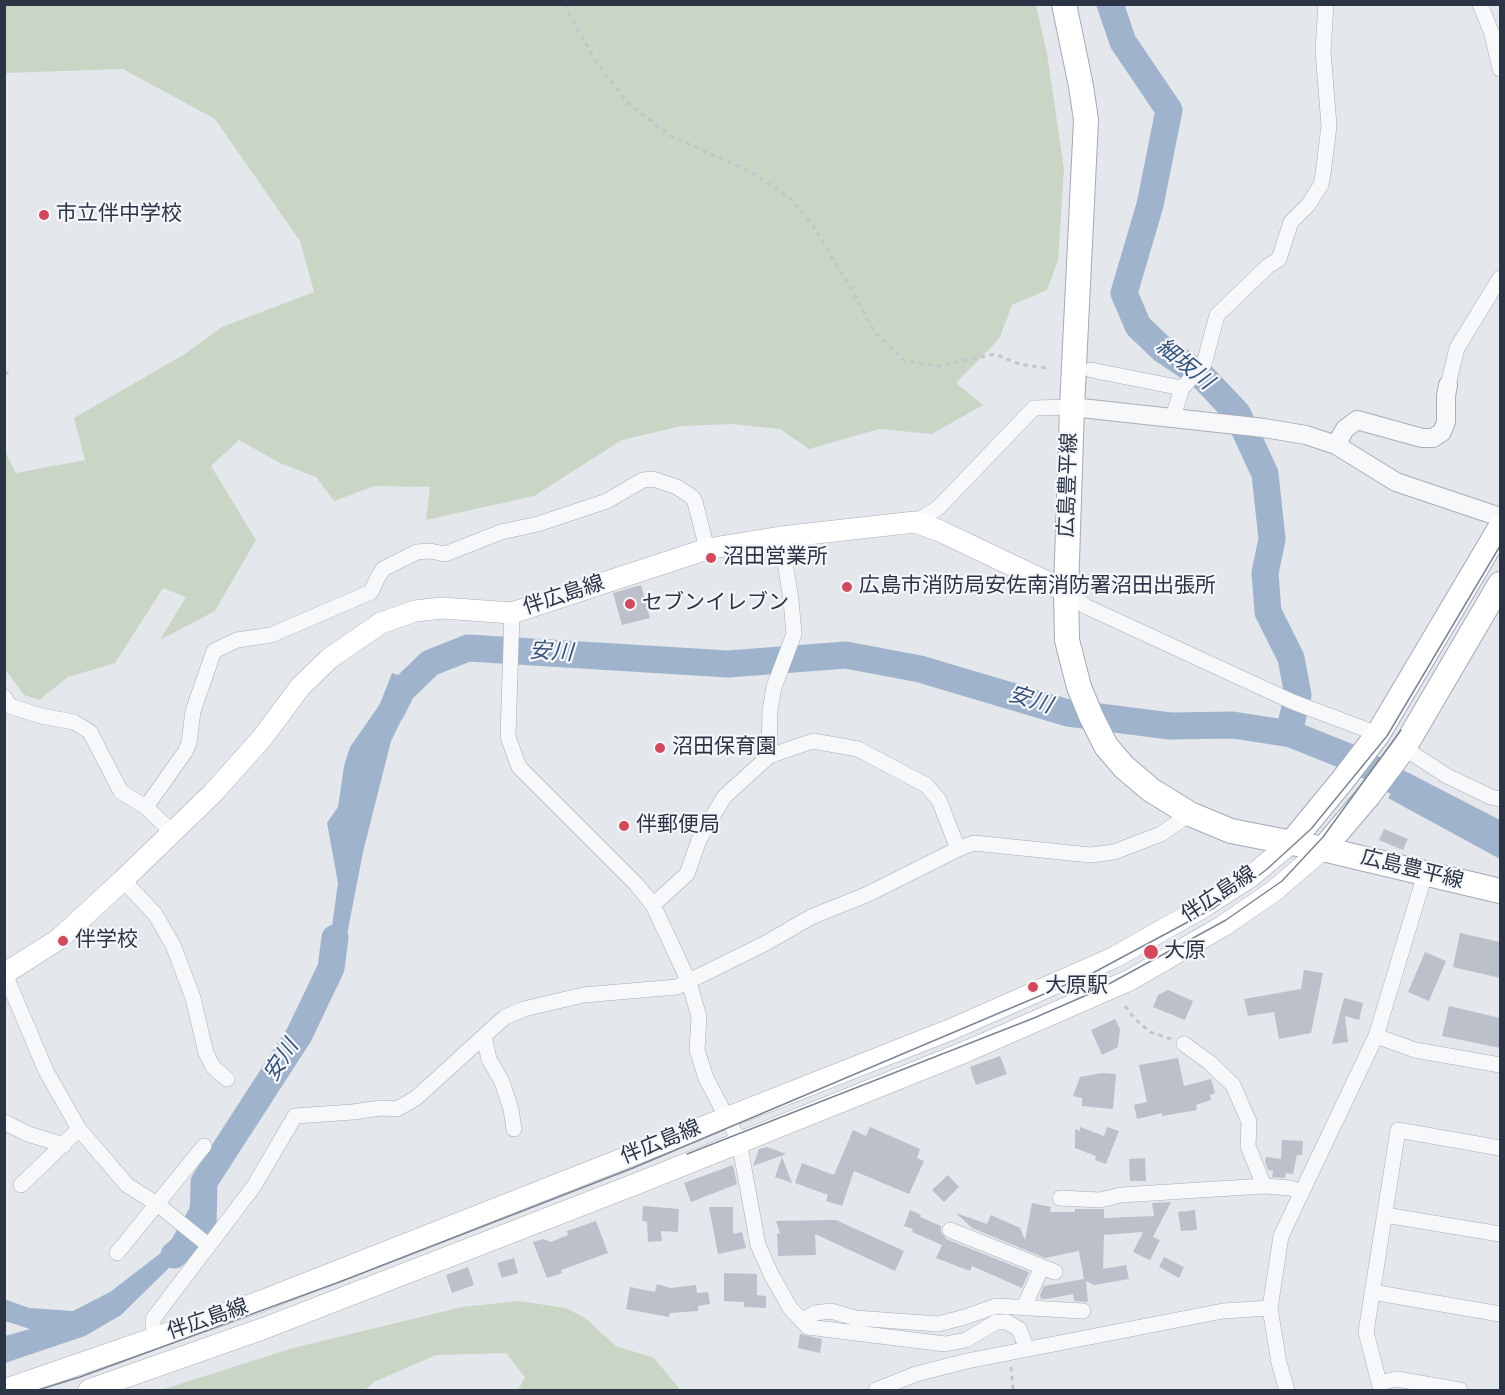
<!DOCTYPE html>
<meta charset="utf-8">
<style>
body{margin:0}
#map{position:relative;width:1505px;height:1395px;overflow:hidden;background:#e4e7ec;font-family:"Sofia Sans Condensed",sans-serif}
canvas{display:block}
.frame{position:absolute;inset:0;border:6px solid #2b3445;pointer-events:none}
</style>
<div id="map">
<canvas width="1505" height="1395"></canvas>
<div class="frame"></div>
</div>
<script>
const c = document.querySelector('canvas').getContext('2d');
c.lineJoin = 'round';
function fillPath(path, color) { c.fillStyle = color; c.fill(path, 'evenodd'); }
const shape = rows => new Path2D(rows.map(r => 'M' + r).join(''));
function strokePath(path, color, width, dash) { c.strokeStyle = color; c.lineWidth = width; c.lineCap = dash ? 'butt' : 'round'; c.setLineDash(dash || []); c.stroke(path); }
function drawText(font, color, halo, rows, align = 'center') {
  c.font = font + ' "Sofia Sans Condensed","Noto Sans JP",sans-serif'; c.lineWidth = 4.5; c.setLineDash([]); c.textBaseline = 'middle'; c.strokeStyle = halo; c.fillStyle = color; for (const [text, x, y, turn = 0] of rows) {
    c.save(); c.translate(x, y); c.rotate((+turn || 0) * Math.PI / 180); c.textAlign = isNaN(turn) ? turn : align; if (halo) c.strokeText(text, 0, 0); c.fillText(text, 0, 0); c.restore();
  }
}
fillPath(shape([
 [5,4,1036,5,1047,54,1064,169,1058,261,1047,290,1012,305,999,339,956,383,983,405,932,434,879,429,809,449,780,429,733,424,681,426,622,440,534,496,426,520,430,487,374,486,334,501,316,477,280,463,239,440,211,466,256,540,215,611,160,640,186,597,163,588,115,663,68,677,39,700,24,695,5,669,5,451,16,473,85,460,74,418,185,354,222,327,314,292,300,241,215,119,123,69,5,73],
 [519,1301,566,1308,585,1318,616,1346,654,1358,679,1388,679,1390,518,1390,525,1377,506,1353,436,1355,374,1382,365,1390,161,1390,293,1348,462,1307]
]), '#c9d6c5');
fillPath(shape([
 [392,673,420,682,391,741,363,852,346,940,336,974,322,969,330,940,338,883,327,823,338,807,344,766,350,747,380,704],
 [1407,772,1500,820,1500,859,1388,798],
 [194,1185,212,1187,211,1217,179,1258,121,1315,85,1336,5,1363,5,1336,30,1329,5,1321,4,1299,29,1308,73,1311,110,1292,166,1249,189,1209]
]), '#9fb4cc');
strokePath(shape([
 [1110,4,1123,42,1169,110,1150,205,1124,293,1138,326,1162,349,1202,376,1237,413,1265,474,1272,539,1265,573,1268,612,1291,658,1298,695,1291,724,1291,734],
 [392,710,402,690,430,663,468,648,728,664,846,655,920,669,1068,713,1170,726,1233,725,1291,734,1361,762,1429,800],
 [174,1255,203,1230,204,1182,299,1035,331,968,335,938]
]), '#9fb4cc', 27);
fillPath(shape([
 [641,585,650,618,622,625,613,593],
 [1384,829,1408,839,1403,850,1379,840],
 [1460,933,1500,942,1500,978,1453,967],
 [1425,952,1446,961,1429,1001,1408,992],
 [1304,970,1323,973,1311,1033,1279,1039,1274,1012,1248,1016,1244,999,1301,989],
 [1168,990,1193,1001,1185,1020,1153,1007,1158,995],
 [1344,998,1363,1003,1359,1020,1345,1016,1348,1042,1332,1044],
 [1449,1006,1500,1018,1500,1048,1442,1036],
 [1115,1019,1120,1029,1118,1047,1102,1055,1091,1030],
 [1000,1056,1007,1074,976,1085,970,1067],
 [1178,1058,1184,1086,1211,1079,1215,1093,1210,1095,1211,1100,1196,1105,1197,1110,1162,1116,1162,1113,1137,1119,1134,1105,1147,1102,1139,1065],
 [1101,1073,1116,1074,1113,1109,1082,1106,1082,1098,1073,1096,1080,1077],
 [870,1127,920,1149,917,1158,924,1161,909,1194,854,1171,842,1206,826,1201,828,1195,795,1183,802,1163,834,1175,853,1130,866,1136],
 [1080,1127,1104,1136,1107,1127,1119,1131,1106,1164,1095,1160,1096,1156,1075,1148,1075,1129,1080,1131],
 [1282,1140,1303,1141,1302,1155,1297,1155,1293,1174,1286,1173,1285,1178,1272,1177,1273,1171,1268,1170,1265,1161,1266,1157,1281,1159],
 [767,1147,786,1154,753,1166,759,1149],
 [782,1157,792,1183,775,1177],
 [1145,1158,1146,1181,1130,1181,1129,1159],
 [733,1165,737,1184,691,1202,684,1183],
 [948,1175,959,1187,944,1202,932,1190],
 [1171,1202,1153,1237,1160,1240,1150,1260,1133,1252,1143,1232,1104,1235,1103,1269,1126,1265,1129,1279,1094,1285,1086,1281,1088,1302,1086,1302,1074,1301,1073,1294,1047,1299,1041,1299,1040,1295,1044,1286,1084,1279,1079,1251,1045,1258,972,1228,956,1213,987,1224,991,1215,1020,1228,1025,1240,1032,1203,1051,1207,1050,1212,1075,1212,1075,1209,1104,1209,1104,1218,1154,1216,1152,1203],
 [643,1206,679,1209,678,1232,661,1231,662,1241,648,1242,647,1222,642,1221],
 [709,1207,733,1207,733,1234,742,1232,746,1248,718,1254],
 [910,1210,921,1215,920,1217,941,1226,941,1232,946,1239,1029,1272,1022,1288,972,1266,970,1271,936,1258,942,1245,912,1232,913,1229,904,1226],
 [1195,1210,1197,1230,1181,1231,1178,1212],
 [836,1220,904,1251,895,1271,815,1234,816,1255,778,1256,777,1234,780,1233,776,1221],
 [596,1221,608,1253,561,1270,562,1273,547,1278,533,1242,543,1239,551,1242,568,1235,567,1231],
 [1164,1257,1184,1267,1179,1278,1159,1267],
 [514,1258,518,1273,502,1278,497,1263],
 [468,1267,474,1285,452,1293,446,1275],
 [724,1273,757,1274,757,1295,766,1296,766,1308,744,1307,744,1302,724,1301],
 [657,1284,671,1288,696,1285,697,1293,708,1292,710,1304,698,1306,698,1311,670,1313,669,1317,626,1309,630,1287,655,1292],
 [800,1334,822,1339,820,1353,798,1348]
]), '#bbc0ca');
const minor = shape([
 [1480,4,1492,34,1500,69],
 [1091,370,1182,388,1204,364,1217,315,1268,266,1279,259,1291,222,1308,205,1321,185,1323,174,1329,126,1323,51,1326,4],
 [1448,385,1457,348,1500,278],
 [1173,417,1182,388],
 [915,522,938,508,1034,408,1072,407],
 [1066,591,1085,606,1293,702,1378,734],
 [512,613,508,737,519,767,636,884,653,905,689,982,699,1017,697,1050,706,1078,739,1141,758,1245,771,1274,790,1308,808,1327,945,1344,966,1340,996,1322,1007,1322,1019,1329,1027,1349],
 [4,697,10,706,41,716,74,722,90,732,121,792,146,807,172,832],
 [1404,748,1447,776,1491,797,1500,799],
 [769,756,770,711,774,687,794,634,791,600,781,537],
 [146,807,185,752,189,743,193,711,214,651,237,640,271,635,371,592,378,577,383,569,417,552,430,551,445,554,501,532,538,524,607,501,643,480,653,479,677,487,692,497,695,502,707,549],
 [123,880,155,914,173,945,193,998,206,1053,213,1067,227,1079],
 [653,905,687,874,699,840,724,797,769,756,813,741,858,749,926,785,939,800,958,849],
 [5,974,46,1071,79,1129,127,1185,157,1204,208,1245],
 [1376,1036,1415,1050,1500,1065],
 [484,1037,489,1059,502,1082,511,1109,514,1129],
 [1184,1044,1209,1062,1233,1085,1249,1122,1248,1146,1264,1186],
 [4,1122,28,1134,64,1145],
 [21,1185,79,1129],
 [1060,1198,1100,1200,1121,1195,1264,1186,1291,1188,1300,1192],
 [1385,1215,1500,1234],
 [950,1230,1055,1272],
 [117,1253,204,1146],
 [1372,1292,1500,1314],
 [1024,1307,1042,1267],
 [802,1321,815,1313,831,1311,855,1318,938,1324,965,1317,996,1306,1083,1311],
 [158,1338,153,1326,153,1319,254,1186,295,1116,353,1112,381,1108,397,1109,416,1098,505,1017,524,1009,583,995,677,987,766,943,811,917,868,894,958,849,974,843,1090,855,1114,852,1161,834,1190,814],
 [1379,1383,1397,1379,1460,1390],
 [876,1390,916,1374,967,1361,1223,1311,1270,1308],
 [1287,1390,1279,1363,1270,1308,1281,1236,1376,1036,1425,874],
 [1381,1390,1366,1332,1398,1130,1500,1148]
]);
const tertiary = shape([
 [1072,407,1264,428,1306,435,1336,445,1396,482,1500,517],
 [1336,445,1345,429,1357,420,1422,438,1433,438,1442,432,1446,422,1446,396,1448,385]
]);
const secondary = shape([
 [4,974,59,939,123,880,213,793,263,737,300,687,330,658,381,623,415,611,442,608,512,613,707,549,781,537,915,522,940,531,1066,591],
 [4,1390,259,1302,952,1029,1115,957,1205,906,1250,877,1291,843],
 [89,1390,265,1328,641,1182,965,1052,1130,980,1223,926,1274,891,1323,849]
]);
const primary = shape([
 [1064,4,1081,86,1086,120,1072,407,1066,591,1067,640,1079,687,1091,716,1106,746,1124,767,1151,790,1190,814,1231,831,1323,849,1500,891],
 [1291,843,1342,781,1378,734,1500,528],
 [1323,849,1368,796,1404,748,1500,584]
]);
strokePath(minor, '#a9aeb7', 16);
strokePath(tertiary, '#a9aeb7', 20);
strokePath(secondary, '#a9aeb7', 22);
strokePath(primary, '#a3abb8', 26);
strokePath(shape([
 [564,4,596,62,629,104,671,136,751,172,791,199,812,224,853,292,874,331,905,361,939,366,995,354,1019,364,1046,368],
 [4,373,11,373],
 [1125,1006,1135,1019,1150,1032,1171,1039],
 [1011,1367,1013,1390]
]), '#c2c5cb', 3, [4.5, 4.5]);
strokePath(minor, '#f7f8fa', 15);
strokePath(tertiary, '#f7f8fa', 18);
strokePath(secondary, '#fff', 21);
strokePath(primary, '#fff', 24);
strokePath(shape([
 [687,1154,1034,1018,1096,991,1226,920,1282,881,1323,837,1401,730],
 [38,1390,80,1377,342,1281,633,1168,1089,975,1214,908,1266,870,1311,829,1387,736,1500,546]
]), '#7d8696', 1.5);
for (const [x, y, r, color] of [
 [44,215,6,"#d1495b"],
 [711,558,6,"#d1495b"],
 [847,587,6,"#d1495b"],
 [630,604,6,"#d1495b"],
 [660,748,6,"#d1495b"],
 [624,826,6,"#d1495b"],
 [63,941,6,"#d1495b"],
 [1151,952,8,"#d1495b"],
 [1033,987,6,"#d1495b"]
]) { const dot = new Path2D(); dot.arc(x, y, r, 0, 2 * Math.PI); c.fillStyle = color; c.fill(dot); strokePath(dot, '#f4f6f9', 2); }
drawText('21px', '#2b3445', '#f4f6f9', [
 ["市立伴中学校",56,215],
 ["沼田営業所",723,558],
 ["広島市消防局安佐南消防署沼田出張所",859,587],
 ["セブンイレブン",642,604],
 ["沼田保育園",672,748],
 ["伴郵便局",636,826],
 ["伴学校",75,941],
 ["大原",1164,952],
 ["大原駅",1045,987]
], 'left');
drawText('21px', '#2b3445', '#f4f6f9', [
 ["広島豊平線",1069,485,-88],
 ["伴広島線",564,596,-18],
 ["広島豊平線",1412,870,14],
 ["伴広島線",1219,895,-33],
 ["伴広島線",661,1143,-22],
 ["伴広島線",208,1320,-19]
]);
drawText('italic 22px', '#34527a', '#f4f6f9', [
 ["細坂川",1184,365,39],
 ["安川",551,653,3],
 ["安川",1030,701,17],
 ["安川",282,1061,-57]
]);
</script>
